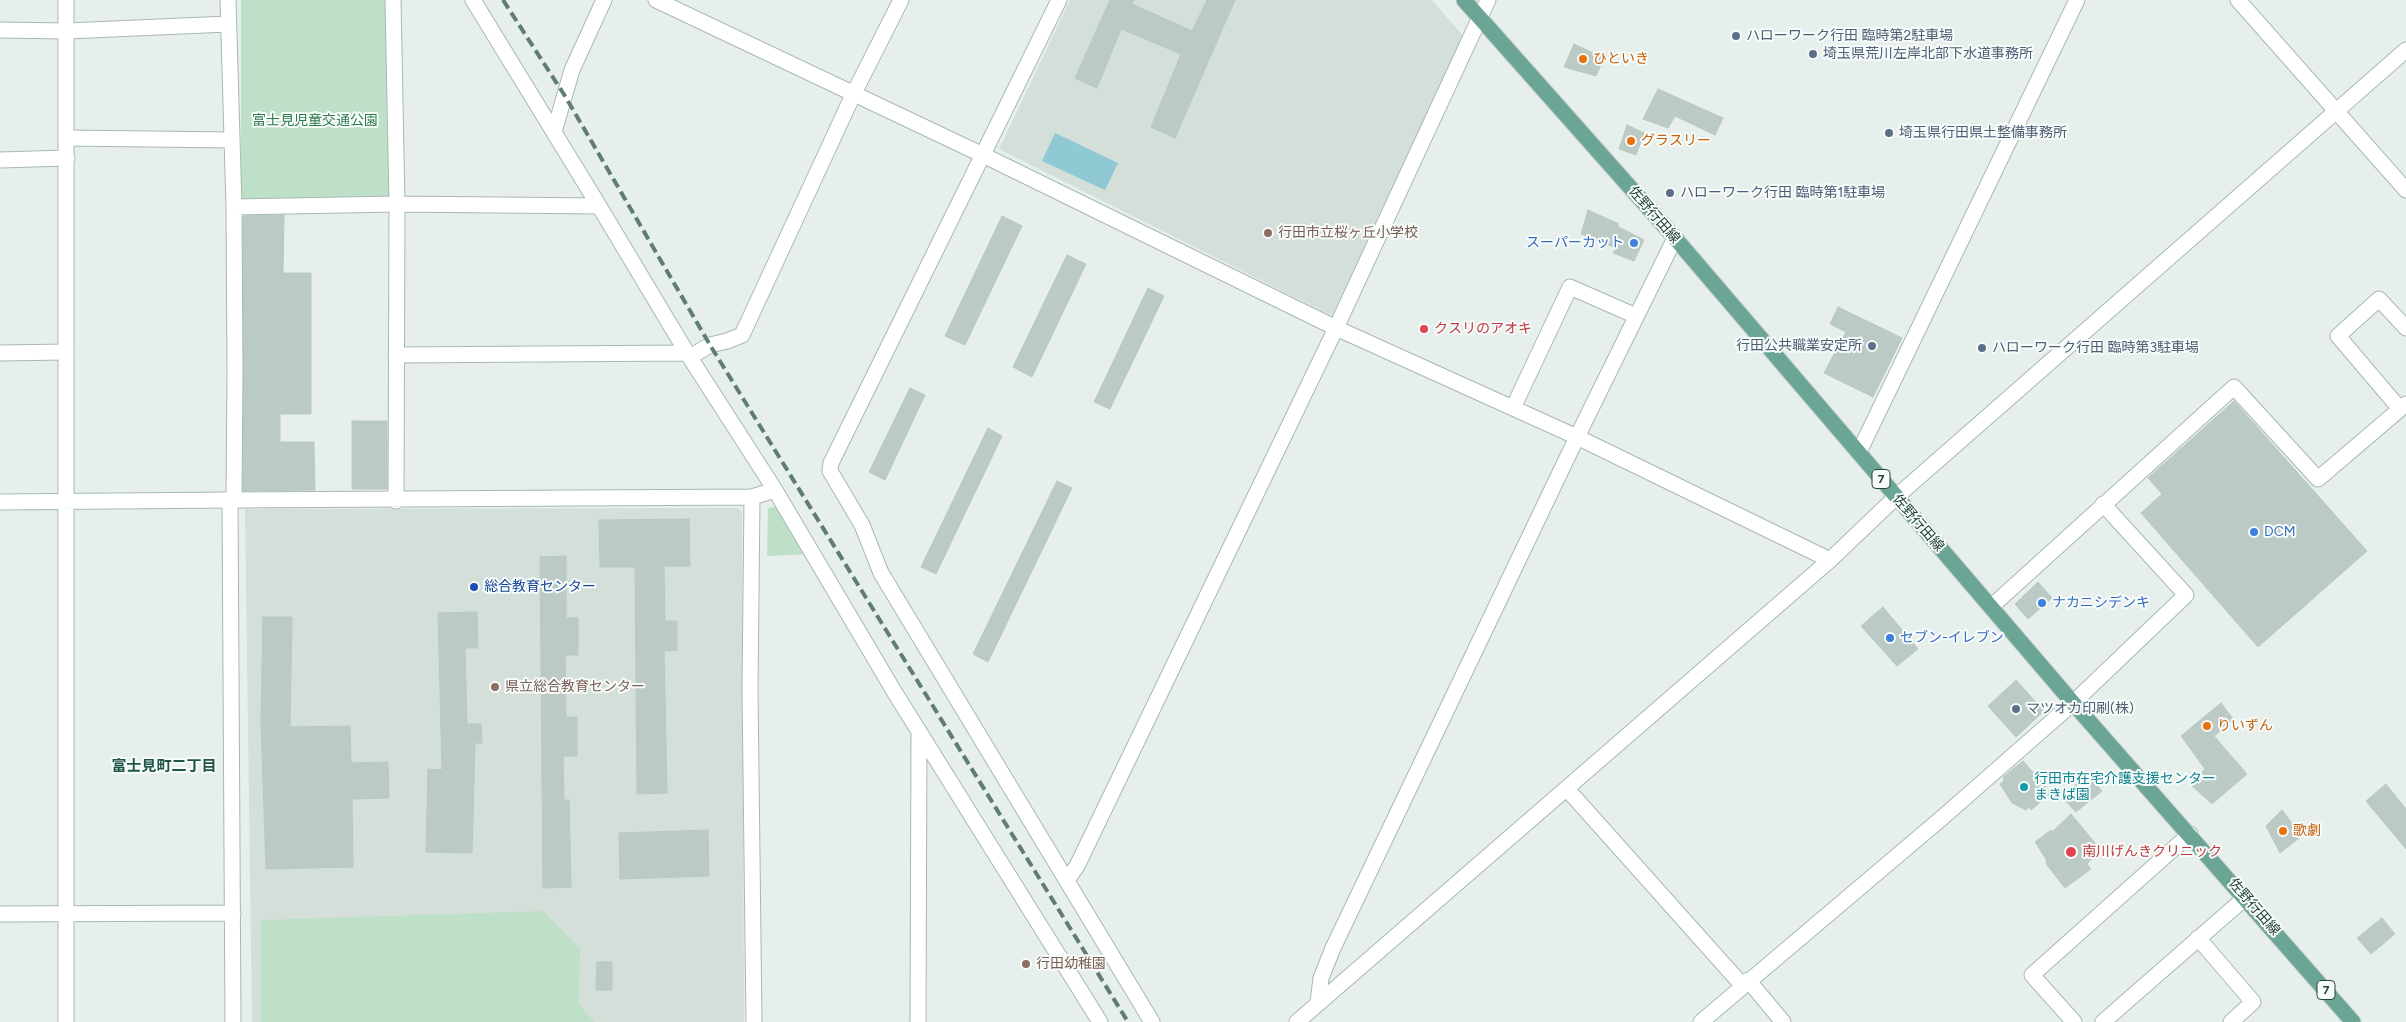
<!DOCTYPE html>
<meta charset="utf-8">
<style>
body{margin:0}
canvas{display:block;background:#e6efeb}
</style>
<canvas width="2406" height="1022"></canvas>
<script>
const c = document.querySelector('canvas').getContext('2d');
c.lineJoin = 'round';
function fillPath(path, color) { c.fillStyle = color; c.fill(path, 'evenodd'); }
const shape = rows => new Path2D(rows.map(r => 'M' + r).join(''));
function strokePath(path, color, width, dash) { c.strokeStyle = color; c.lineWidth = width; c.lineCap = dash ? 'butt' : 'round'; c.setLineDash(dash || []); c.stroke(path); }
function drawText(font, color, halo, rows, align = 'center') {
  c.font = font + ' Figtree,"Noto Sans JP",sans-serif'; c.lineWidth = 4; c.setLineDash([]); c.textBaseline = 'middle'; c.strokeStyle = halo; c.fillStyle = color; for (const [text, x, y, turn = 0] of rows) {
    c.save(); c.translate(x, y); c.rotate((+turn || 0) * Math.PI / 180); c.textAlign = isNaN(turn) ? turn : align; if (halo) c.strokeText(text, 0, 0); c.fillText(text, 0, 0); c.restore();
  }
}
fillPath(shape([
 [1070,0,1432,0,1463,36,1332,316,999,149],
 [736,508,742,511,744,1022,252,1022,245,509]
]), '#d4dfda');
fillPath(shape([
 [241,0,387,0,391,199,241,200],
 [780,506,809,554,767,556,768,508],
 [543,911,580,949,579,1004,594,1022,261,1022,261,920]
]), '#bfe0c8');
fillPath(shape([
 [1055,133,1118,163,1105,190,1042,161]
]), '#8ec9d4');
const building = shape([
 [1110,0,1134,0,1132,4,1192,31,1207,0,1235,0,1175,138,1151,127,1181,54,1121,29,1097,88,1075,78,1110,0],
 [1574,44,1604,58,1596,76,1564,67,1574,44],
 [1658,89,1723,118,1715,135,1675,116,1668,128,1643,119,1658,89],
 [1627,125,1644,133,1636,155,1619,149,1627,125],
 [1588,210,1619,224,1617,226,1644,240,1634,261,1613,253,1616,248,1581,234,1588,210],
 [284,215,283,273,311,273,311,414,280,414,280,442,314,442,315,490,243,491,243,216,284,215],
 [1002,216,1022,226,965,345,945,336,1002,216],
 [1067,255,1086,264,1032,377,1013,367,1067,255],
 [1148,288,1164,296,1110,409,1094,402,1148,288],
 [1838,307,1902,338,1873,397,1824,373,1846,332,1830,324,1838,307],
 [910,388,925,395,885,480,869,472,910,388],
 [2234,401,2367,551,2258,647,2141,513,2162,494,2148,478,2234,401],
 [352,421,387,421,387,489,352,489,352,421],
 [988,428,1002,436,936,574,921,567,988,428],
 [1057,481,1072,488,988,662,973,654,1057,481],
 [689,519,690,566,664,566,665,621,677,621,677,650,664,651,667,793,637,794,635,567,600,567,599,520,689,519],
 [566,556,566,618,578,618,578,655,565,655,566,717,577,717,577,756,563,756,564,800,569,800,571,887,543,888,540,557,566,556],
 [2038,582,2052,598,2028,619,2015,604,2038,582],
 [1883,607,1918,649,1897,666,1861,626,1883,607],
 [477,612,478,648,465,648,467,724,481,724,482,743,475,743,472,853,426,852,428,769,442,770,438,613,477,612],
 [263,617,292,617,290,727,350,726,351,763,388,762,389,798,352,799,353,867,266,869,261,722,263,617],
 [2016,680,2044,711,2016,737,1988,706,2016,680],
 [2221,703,2234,720,2214,736,2247,774,2212,804,2190,784,2205,769,2181,736,2221,703],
 [2023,761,2051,793,2031,810,2029,807,2026,810,2012,803,2000,784,2004,781,2003,777,2023,761],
 [2087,774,2102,791,2076,812,2062,797,2087,774],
 [2386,784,2406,809,2406,849,2366,801,2386,784],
 [2282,810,2302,836,2280,853,2266,826,2282,810],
 [2071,814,2100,849,2087,864,2091,869,2065,888,2047,865,2046,859,2035,842,2051,830,2052,832,2071,814],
 [708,830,709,876,620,879,619,833,708,830],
 [2382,918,2395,934,2371,954,2357,938,2382,918],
 [597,962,612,962,612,990,596,990,597,962]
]);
fillPath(building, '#bbcac4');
strokePath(building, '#b8c9c2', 1);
const street = shape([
 [228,0,234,207,235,371,234,499,230,500,752,497,775,490],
 [393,0,397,204,396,501],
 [473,0,599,206],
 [656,0,983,155,1336,328,1577,437,1675,238],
 [1059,0,831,463,830,471,862,525,881,573,1152,1022],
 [2238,0,2406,190],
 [0,30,67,31,228,24],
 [554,132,572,70,604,0],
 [67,138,232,140],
 [0,160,67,158],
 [234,207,397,204,599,206,687,353,775,490,895,693,1100,1022],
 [0,353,66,352],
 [396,355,687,353],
 [690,357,710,345,727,341,742,335,853,95,901,0],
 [1513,408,1570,287,1636,316],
 [2400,409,2338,336,2379,299,2406,328],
 [1859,452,2077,0],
 [752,497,750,690,754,1022],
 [230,500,233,1022],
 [1992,606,2234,387,2318,479,2406,404],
 [1567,789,1742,985],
 [1067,880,1077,866,1336,328,1488,0],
 [0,914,233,913],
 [2198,938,2253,1002,2231,1022],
 [1748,980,1783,1022],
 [1318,1003,1321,978,1333,948,1577,437,1830,560],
 [918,1022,919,731],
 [1297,1022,1830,560,1896,497,2406,50],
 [1701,1022,1943,817,2073,703,2186,595,2103,504],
 [2074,1022,2032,975,2190,834],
 [2103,1022,2246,897]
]);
const secondary = shape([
 [0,502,230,500],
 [66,1022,66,0]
]);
const primary = shape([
 [1464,0,1675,238,2073,703,2353,1022]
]);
strokePath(street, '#a8b8b2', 17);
strokePath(secondary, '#a4bbb3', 17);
strokePath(primary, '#c2cac8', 17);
strokePath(street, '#fff', 15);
strokePath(secondary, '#fff', 15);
strokePath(primary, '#6aa596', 15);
strokePath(shape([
 [503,0,565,96,710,345,1128,1022]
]), '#5f7d75', 4, [10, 5]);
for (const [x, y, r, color] of [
 [1736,36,5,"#5c6f8a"],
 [1813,54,5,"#5c6f8a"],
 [1583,59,5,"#e8710a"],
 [1889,133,5,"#5c6f8a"],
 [1631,141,5,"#e8710a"],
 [1670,193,5,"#5c6f8a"],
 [1268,233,5,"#8d6e63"],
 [1634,243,5,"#3f7fe0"],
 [1424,329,5,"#e0444e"],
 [1872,346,5,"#5c6f8a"],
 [1982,348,5,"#5c6f8a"],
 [2254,532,5,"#3f7fe0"],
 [474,587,5,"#1a4fb4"],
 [2042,603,5,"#3f7fe0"],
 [1890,638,5,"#3f7fe0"],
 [495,687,5,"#8d6e63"],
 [2016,709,5,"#5c6f8a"],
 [2207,726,5,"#e8710a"],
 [2024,787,5,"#0f9aa8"],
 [2283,831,5,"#e8710a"],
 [2071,852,6,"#e0444e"],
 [1026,964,5,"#8d6e63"]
]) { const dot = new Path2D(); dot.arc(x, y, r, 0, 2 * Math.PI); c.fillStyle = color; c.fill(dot); strokePath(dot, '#f7fbf9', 2); }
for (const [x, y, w] of [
 [1881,479,18],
 [2326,990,18]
]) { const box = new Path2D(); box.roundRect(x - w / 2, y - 9.5, w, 19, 4); c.fillStyle = '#f7fbf9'; c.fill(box); strokePath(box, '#24423a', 1); }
drawText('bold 12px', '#24423a', null, [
 ["7",1881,479],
 ["7",2326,990]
]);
drawText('14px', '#4e5e75', '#f7fbf9', [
 ["ハローワーク行田 臨時第2駐車場",1746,36],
 ["埼玉県荒川左岸北部下水道事務所",1823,54],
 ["埼玉県行田県土整備事務所",1899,133],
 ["ハローワーク行田 臨時第1駐車場",1680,193],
 ["行田公共職業安定所",1862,346,"right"],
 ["ハローワーク行田 臨時第3駐車場",1992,348],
 ["マツオカ印刷(株)",2026,709]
], 'left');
drawText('14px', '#c56008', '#f7fbf9', [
 ["ひといき",1593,59],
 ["グラスリー",1641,141],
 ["りいずん",2217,726],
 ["歌劇",2293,831]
], 'left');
drawText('14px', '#2d7a4b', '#f7fbf9', [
 ["富士見児童交通公園",315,121]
]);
drawText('14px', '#24423a', '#f7fbf9', [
 ["佐野行田線",1654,215,49],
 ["佐野行田線",1918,523,49],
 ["佐野行田線",2254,907,49]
]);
drawText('14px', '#785e54', '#f7fbf9', [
 ["行田市立桜ヶ丘小学校",1278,233],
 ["県立総合教育センター",505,687],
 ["行田幼稚園",1036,964]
], 'left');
drawText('14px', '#366cbe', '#f7fbf9', [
 ["スーパーカット",1624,243,"right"],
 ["DCM",2264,532],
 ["ナカニシデンキ",2052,603],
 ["セブン-イレブン",1900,638]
], 'left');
drawText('14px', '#be3a42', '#f7fbf9', [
 ["クスリのアオキ",1434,329],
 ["南川げんきクリニック",2082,852]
], 'left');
drawText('14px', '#164399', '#f7fbf9', [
 ["総合教育センター",484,587]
], 'left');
drawText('14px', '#0d838f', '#f7fbf9', [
 ["行田市在宅介護支援センター",2034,779],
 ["まきば園",2034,795]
], 'left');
drawText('bold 15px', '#1f5548', '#f7fbf9', [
 ["富士見町二丁目",164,767]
]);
</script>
